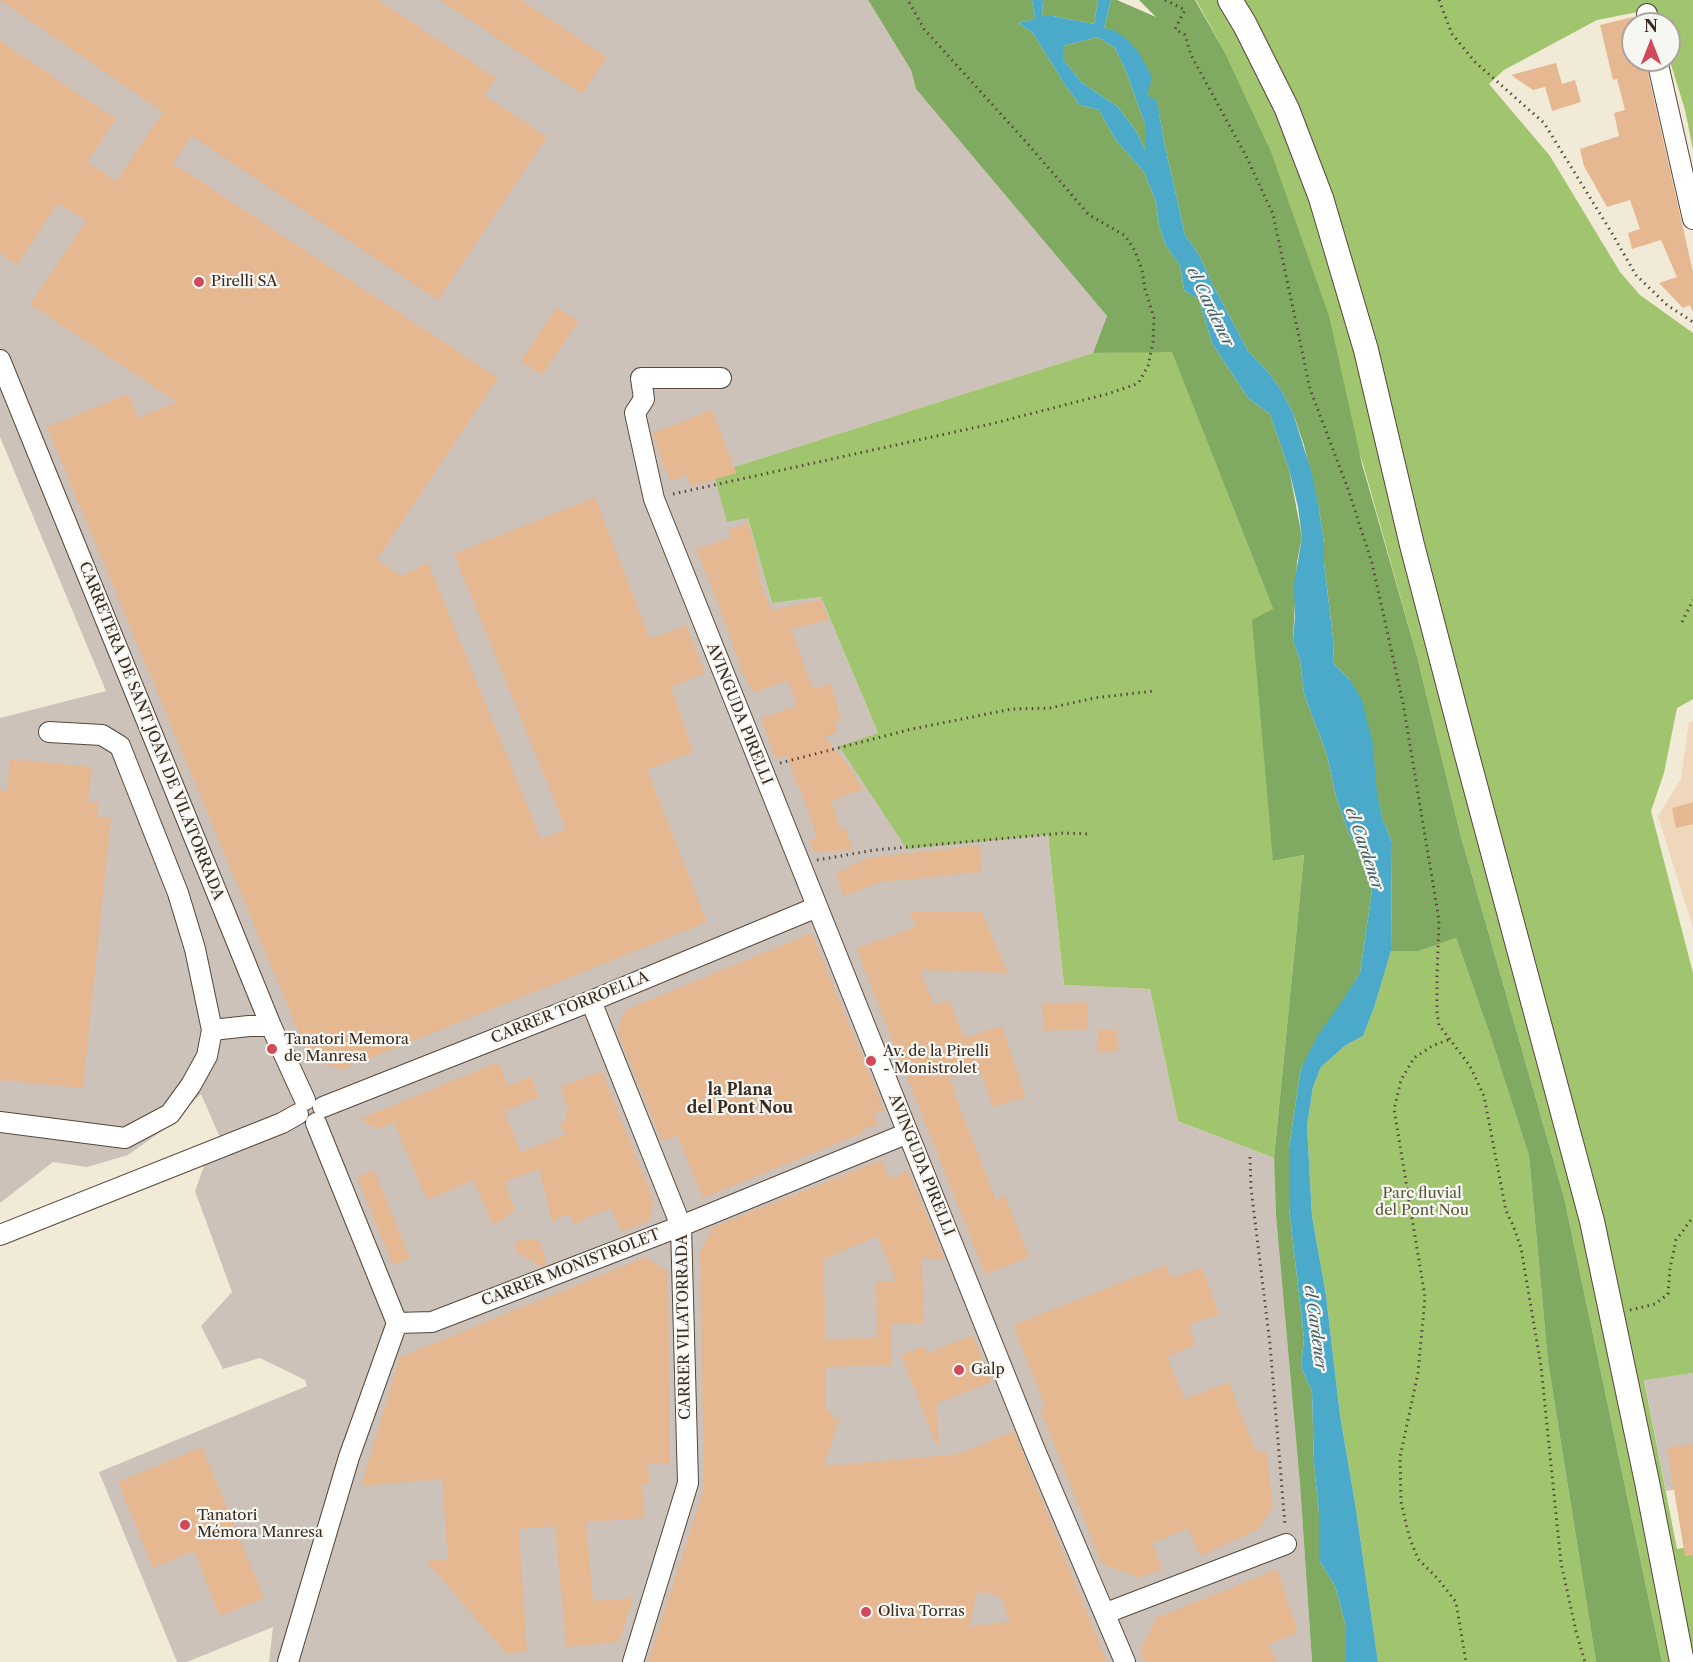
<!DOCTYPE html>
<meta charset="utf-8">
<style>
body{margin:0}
#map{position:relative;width:1693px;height:1662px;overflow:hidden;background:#f1ead7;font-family:"Libre Caslon Text",serif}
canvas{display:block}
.north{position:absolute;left:1621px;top:12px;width:60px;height:60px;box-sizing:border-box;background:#f6f6f2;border:2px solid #aba49d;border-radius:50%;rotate:0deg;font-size:16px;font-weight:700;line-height:24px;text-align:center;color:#3b2a1e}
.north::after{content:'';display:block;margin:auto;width:21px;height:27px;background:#d1495b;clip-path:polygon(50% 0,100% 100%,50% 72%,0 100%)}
</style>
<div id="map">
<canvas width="1693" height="1662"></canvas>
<div class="north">N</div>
</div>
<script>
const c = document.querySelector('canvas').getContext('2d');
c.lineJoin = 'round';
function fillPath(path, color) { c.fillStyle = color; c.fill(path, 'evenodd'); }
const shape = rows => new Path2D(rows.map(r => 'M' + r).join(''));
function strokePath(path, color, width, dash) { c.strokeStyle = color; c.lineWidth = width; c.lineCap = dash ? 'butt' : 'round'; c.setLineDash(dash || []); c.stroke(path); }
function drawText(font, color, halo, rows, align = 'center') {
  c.font = font + ' "Libre Caslon Text",serif'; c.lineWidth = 4.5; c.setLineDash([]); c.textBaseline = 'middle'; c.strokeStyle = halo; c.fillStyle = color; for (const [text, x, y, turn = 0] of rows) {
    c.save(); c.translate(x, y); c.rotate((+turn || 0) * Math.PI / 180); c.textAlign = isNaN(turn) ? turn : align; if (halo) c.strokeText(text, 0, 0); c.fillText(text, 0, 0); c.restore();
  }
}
fillPath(shape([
 [1689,722,1693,722,1693,928,1658,816,1681,779]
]), '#eed7bb');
fillPath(shape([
 [0,0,868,0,911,70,916,89,1107,316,1093,353,734,467,736,473,715,480,748,518,772,603,821,597,878,733,839,746,1048,835,1064,985,1150,989,1178,1121,1274,1158,1276,1216,1300,1484,1312,1662,269,1662,273,1627,187,1662,177,1662,99,1472,307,1386,305,1380,260,1358,223,1369,201,1326,232,1292,195,1191,208,1155,222,1142,201,1094,166,1128,128,1155,87,1167,53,1162,0,1203,0,718,106,691,0,437],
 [1693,1373,1693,1487,1666,1491,1644,1379]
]), '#ccc2b9');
fillPath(shape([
 [1196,0,1693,0,1693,150,1685,110,1669,58,1669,24,1658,24,1653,9,1597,20,1504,70,1489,84,1550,156,1620,272,1640,295,1693,333,1693,699,1677,708,1664,773,1651,811,1693,973,1693,1373,1644,1380,1677,1549,1693,1546,1693,1662,1662,1662,1564,1197,1460,833,1417,656,1363,464,1224,51],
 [1172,351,1273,609,1273,861,1304,855,1274,1158,1178,1121,1150,989,1064,985,1048,835,907,849,839,746,878,733,821,597,772,603,748,518,727,522,715,479,736,473,734,467,1093,353],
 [1456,938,1491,1038,1529,1156,1548,1362,1596,1662,1378,1662,1356,1509,1340,1415,1326,1295,1312,1216,1307,1126,1313,1087,1321,1067,1346,1045,1363,1036,1374,1008,1391,951,1419,951]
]), '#a1c56f');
fillPath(shape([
 [868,0,1032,0,1035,19,1018,23,1033,33,1065,85,1080,105,1099,110,1115,139,1144,172,1156,202,1159,225,1166,246,1180,265,1184,290,1199,300,1212,343,1248,398,1270,414,1289,469,1302,537,1297,562,1293,641,1300,660,1304,694,1327,755,1336,796,1348,831,1365,864,1372,891,1360,973,1301,1068,1289,1148,1289,1207,1304,1338,1301,1367,1312,1392,1314,1464,1319,1513,1319,1560,1335,1586,1346,1626,1346,1662,1312,1662,1300,1484,1276,1216,1274,1158,1304,855,1273,861,1252,620,1273,609,1172,352,1093,353,1107,316,916,89,911,70],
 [1043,0,1098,0,1094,24,1053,16,1042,16],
 [1111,0,1117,0,1156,17,1139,0,1195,0,1224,51,1271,152,1329,316,1362,464,1417,656,1460,833,1564,1197,1662,1662,1596,1662,1548,1362,1529,1156,1491,1038,1456,938,1419,951,1391,951,1392,842,1382,818,1350,680,1334,664,1333,639,1324,562,1324,543,1319,509,1304,445,1293,413,1281,390,1268,372,1248,351,1212,283,1199,255,1185,235,1165,146,1157,102,1147,95,1104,28],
 [1098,37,1115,48,1126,71,1145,124,1146,152,1136,131,1118,107,1081,82,1063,59,1063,46]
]), '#80aa62');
fillPath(shape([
 [1032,0,1043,0,1042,16,1053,16,1094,24,1098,0,1111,0,1104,28,1115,31,1128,40,1139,53,1152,77,1147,95,1157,101,1165,146,1185,235,1199,255,1212,283,1248,351,1268,372,1281,390,1293,413,1312,474,1319,509,1324,543,1324,562,1333,639,1334,664,1350,680,1362,700,1373,744,1377,793,1382,818,1392,842,1391,951,1374,1008,1363,1036,1346,1045,1321,1067,1313,1087,1307,1126,1312,1216,1326,1295,1340,1415,1356,1509,1378,1662,1346,1662,1346,1626,1335,1586,1319,1560,1319,1513,1314,1464,1312,1392,1301,1367,1304,1338,1289,1207,1289,1148,1301,1068,1318,1035,1340,1004,1360,973,1372,891,1365,864,1348,831,1336,796,1327,755,1304,694,1300,660,1293,641,1295,616,1294,585,1302,537,1298,507,1289,469,1270,414,1248,398,1212,343,1199,300,1184,290,1180,265,1166,246,1159,225,1156,202,1144,172,1115,139,1099,110,1080,105,1065,85,1033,33,1018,23,1035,19],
 [1098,37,1115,48,1126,71,1145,124,1145,150,1136,131,1118,107,1081,82,1063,59,1063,46]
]), '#4ba9ca');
fillPath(shape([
 [0,0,378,0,496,78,484,95,547,137,438,300,192,136,173,163,498,378,377,559,401,576,428,563,541,839,566,829,454,554,595,497,650,639,686,625,705,673,671,687,693,752,647,770,707,922,341,1070,309,1057,47,427,128,394,138,418,177,402,30,304,86,221,58,203,17,265,0,253,0,41,116,119,87,162,116,181,163,112],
 [440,0,521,0,607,57,582,94],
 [1633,17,1633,60,1645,60,1693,272,1693,312,1690,305,1683,308,1659,283,1677,277,1661,240,1632,249,1628,233,1640,229,1630,200,1607,207,1584,166,1580,149,1619,136,1614,113,1625,110,1617,79,1613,80,1600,25],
 [1556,63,1562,84,1575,80,1581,102,1552,111,1545,87,1533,90,1511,75],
 [557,307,578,321,542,375,521,361],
 [712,410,736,473,691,486,687,475,670,481,652,433],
 [748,523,758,558,756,558,761,583,771,610,821,600,828,620,791,629,813,689,831,684,841,720,835,722,838,732,824,737,846,762,863,789,831,801,841,829,845,828,853,850,813,852,809,840,817,837,799,785,797,786,787,755,775,758,761,718,797,706,788,680,754,693,741,669,717,600,696,549,731,538,728,530],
 [10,759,92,767,88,801,99,802,97,817,111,818,83,1088,0,1080,0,790,7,791],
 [1693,802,1693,824,1676,828,1672,808],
 [980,845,982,872,881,882,843,896,836,873,867,858],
 [981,911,1008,973,920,970,934,1005,949,1000,964,1038,1002,1026,1026,1097,993,1107,979,1068,950,1078,956,1092,954,1093,996,1200,1005,1196,1029,1257,985,1274,856,948,916,927,910,912],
 [812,933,884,1110,874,1114,878,1124,864,1129,865,1132,703,1198,677,1135,662,1141,617,1031,625,1010],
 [1087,1002,1088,1029,1044,1031,1042,1004],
 [1098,1030,1117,1030,1117,1052,1097,1051],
 [498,1062,508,1086,531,1076,539,1097,504,1111,521,1152,565,1135,560,1123,566,1121,567,1106,560,1087,602,1071,654,1201,649,1221,622,1231,610,1208,574,1224,570,1214,552,1221,539,1169,505,1182,515,1211,493,1225,473,1180,427,1200,394,1122,378,1129,360,1119],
 [882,1160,889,1178,908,1171,945,1260,922,1258,924,1323,891,1324,891,1365,826,1367,826,1412,833,1412,832,1419,839,1418,824,1466,959,1454,1014,1431,1107,1662,648,1662,704,1488,700,1252,713,1227],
 [877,1236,896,1281,876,1281,877,1338,825,1339,824,1259],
 [977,1591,1000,1596,1010,1621,970,1627],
 [374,1170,410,1258,393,1265,357,1177],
 [539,1239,547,1265,542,1267,517,1252,515,1241],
 [646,1257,668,1272,670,1463,648,1464,649,1483,642,1483,645,1518,586,1522,593,1601,633,1598,619,1642,566,1647,555,1526,519,1529,527,1652,506,1653,426,1561,448,1559,442,1479,361,1486,400,1357],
 [1166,1265,1172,1278,1202,1268,1219,1315,1189,1324,1195,1345,1167,1357,1185,1399,1229,1382,1256,1452,1266,1450,1273,1506,1259,1529,1200,1556,1188,1528,1152,1543,1163,1569,1140,1578,1102,1564,1040,1409,1046,1408,1013,1325],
 [973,1335,992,1382,936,1404,939,1443,936,1444,901,1355,925,1346,925,1354],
 [1693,1444,1693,1555,1685,1556,1667,1448],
 [202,1447,264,1598,220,1616,194,1551,153,1568,118,1482],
 [1277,1569,1298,1632,1269,1644,1277,1662,1145,1662,1140,1651,1156,1618]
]), '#e5b891');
const minor = shape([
 [1647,14,1649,24],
 [1657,60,1693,219],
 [0,360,271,1026,305,1100],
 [721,378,641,378,644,399,635,413,654,499,1034,1448,1125,1662],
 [591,1001,681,1226,688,1483,633,1662],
 [212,1030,249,1026,271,1026],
 [323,1107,591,1001,817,907],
 [0,1122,125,1138,170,1114,191,1085,207,1056,212,1030,195,949,178,893,120,746,102,735,49,732],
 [0,1235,282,1123,298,1114],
 [397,1323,432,1322,681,1226,908,1133],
 [1106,1613,1286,1544],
 [288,1662,349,1457,397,1323,316,1123]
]);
const major = shape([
 [1230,0,1245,25,1287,109,1321,198,1366,350,1412,545,1465,748,1592,1221,1647,1482,1682,1662]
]);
strokePath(minor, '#56473a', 22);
strokePath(major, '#56473a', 26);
strokePath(shape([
 [1165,0,1185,10,1175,29,1185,35,1191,55,1246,156,1273,214,1310,389,1348,489,1372,563,1403,703,1439,920,1437,978,1437,1012,1439,1025,1470,1066,1484,1096,1506,1211,1513,1225,1521,1248,1541,1366,1561,1563,1576,1631,1585,1662],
 [1439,0,1452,34,1475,62,1544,123,1610,230,1636,275,1667,305,1693,322],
 [673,494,991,424,1107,394,1134,385,1139,382,1148,366,1153,342,1154,318,1145,289,1142,270,1135,251,1128,240,1124,235,1089,215,1027,143,924,29,908,0],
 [1682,622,1693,600],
 [780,763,912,729,1012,709,1050,708,1094,698,1154,691],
 [817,860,875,850,1064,833,1090,834],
 [1448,1040,1432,1046,1414,1058,1401,1080,1394,1109,1425,1297,1418,1373,1400,1457,1401,1502,1409,1536,1418,1559,1438,1579,1456,1602,1466,1662],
 [1250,1157,1251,1188,1270,1344,1285,1525],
 [1630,1310,1655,1304,1668,1294,1670,1269,1676,1240,1693,1217]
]), '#56473a', 3, [1.5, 4.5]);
strokePath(minor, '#fff', 20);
strokePath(major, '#fff', 24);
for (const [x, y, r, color] of [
 [199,282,6,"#d1495b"],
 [272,1049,6,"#d1495b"],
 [871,1061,6,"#d1495b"],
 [959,1370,6,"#d1495b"],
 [185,1525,6,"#d1495b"],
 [866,1612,6,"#d1495b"]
]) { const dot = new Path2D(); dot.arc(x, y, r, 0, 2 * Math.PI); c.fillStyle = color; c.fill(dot); strokePath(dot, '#f6f6f2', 2); }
drawText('15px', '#3b2a1e', '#f6f6f2', [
 ["Pirelli SA",211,282],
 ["Tanatori Memora",284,1040],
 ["de Manresa",284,1057],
 ["Av. de la Pirelli",883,1052],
 ["- Monistrolet",883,1069],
 ["Galp",971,1370],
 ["Tanatori",197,1516],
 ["Mémora Manresa",197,1533],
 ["Oliva Torras",878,1612]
], 'left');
drawText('15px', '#3b2a1e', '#f6f6f2', [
 ["AVINGUDA PIRELLI",739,714,68],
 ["CARRETERA DE SANT JOAN DE VILATORRADA",151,731,68],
 ["CARRER TORROELLA",570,1008,-22],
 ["AVINGUDA PIRELLI",921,1165,68],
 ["CARRER MONISTROLET",571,1268,-21],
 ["CARRER VILATORRADA",684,1327,-91]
]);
drawText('15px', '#5a5836', '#f6f6f2', [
 ["Parc fluvial",1422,1194],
 ["del Pont Nou",1422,1211]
]);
drawText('italic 16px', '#415d63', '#f6f6f2', [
 ["el Cardener",1210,307,64],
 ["el Cardener",1364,849,71],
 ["el Cardener",1315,1328,82]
]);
drawText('bold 16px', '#3b2a1e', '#f6f6f2', [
 ["la Plana",740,1090],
 ["del Pont Nou",740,1108]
]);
</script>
